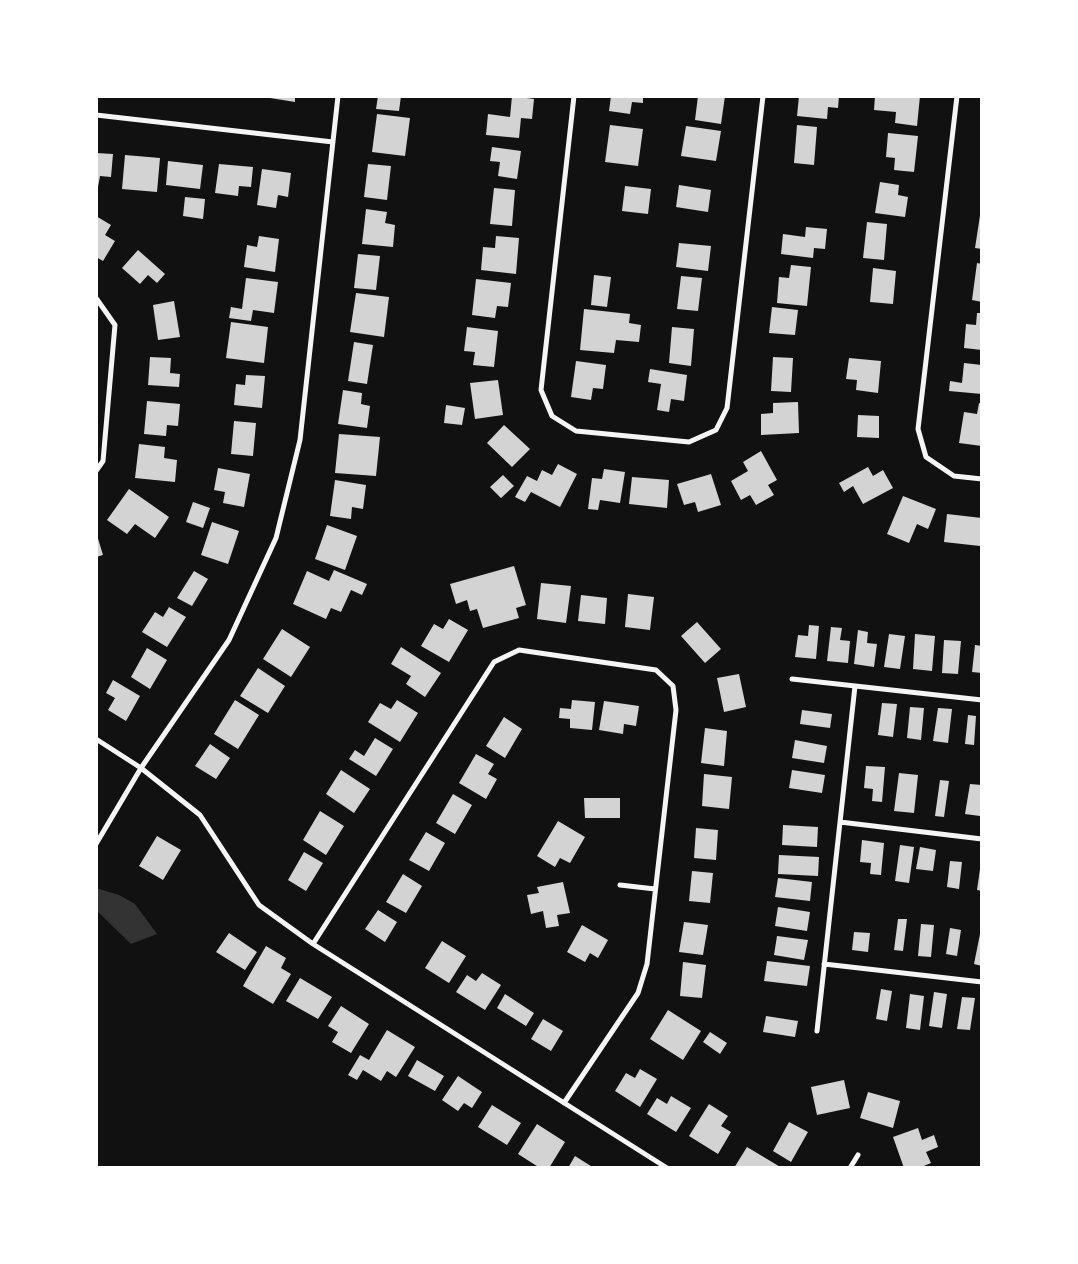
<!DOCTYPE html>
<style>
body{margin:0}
#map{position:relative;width:1078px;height:1264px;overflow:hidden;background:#111;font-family:"Golos Text",sans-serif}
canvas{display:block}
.frame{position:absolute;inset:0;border:98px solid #fff;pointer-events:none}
</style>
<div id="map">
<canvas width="1078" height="1264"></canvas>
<div class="frame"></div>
</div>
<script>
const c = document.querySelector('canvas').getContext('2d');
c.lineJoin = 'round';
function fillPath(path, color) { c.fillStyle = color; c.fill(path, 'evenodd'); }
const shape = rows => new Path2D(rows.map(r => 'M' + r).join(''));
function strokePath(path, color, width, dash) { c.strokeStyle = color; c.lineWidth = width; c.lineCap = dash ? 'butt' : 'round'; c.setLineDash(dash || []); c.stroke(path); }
fillPath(shape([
 [96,888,119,895,135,904,157,934,131,944,96,910]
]), '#333');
fillPath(shape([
 [270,96,295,96,295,102,270,98],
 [378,96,401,96,399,111,376,109],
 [512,96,534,99,532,119,521,118,519,138,486,135,488,114,510,117],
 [611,96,643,96,643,103,632,102,630,114,609,111],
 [698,96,725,96,721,124,695,120],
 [799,96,839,96,838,108,828,107,827,119,797,116],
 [875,96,920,96,917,126,895,123,896,112,874,110],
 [377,114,410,118,405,156,372,152],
 [610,125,643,129,638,166,605,162],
 [797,125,817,127,814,165,794,163],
 [686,126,721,131,716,161,681,156],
 [888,133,918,136,914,172,894,170,895,158,886,157],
 [492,147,521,151,517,179,498,176,500,162,490,161],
 [96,153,113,154,111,177,100,176,98,187,96,187],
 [125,155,160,158,157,192,122,189],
 [168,161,203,165,200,189,166,185],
 [219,164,253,167,251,187,239,186,238,196,215,193],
 [368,164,391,166,387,200,364,197],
 [262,169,291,173,288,197,278,195,276,208,257,205],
 [880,182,899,185,898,195,908,197,905,217,875,213],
 [679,185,711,190,708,212,676,207],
 [625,186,651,189,648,214,622,211],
 [494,188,515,190,512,226,490,224],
 [185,197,205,199,203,219,183,216],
 [366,209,387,212,385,223,395,225,393,247,362,244],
 [981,209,982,209,982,249,975,248],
 [96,216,111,225,105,235,115,241,103,261,96,257],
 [867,222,887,224,884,260,863,258],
 [806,227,827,229,825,249,814,248,813,258,781,254,783,234,805,237],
 [259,236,279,239,275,272,244,267,247,245,257,247],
 [496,236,519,238,516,274,481,270,483,247,495,248],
 [679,243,711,246,708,271,676,267],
 [138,250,165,274,157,283,148,275,140,284,122,268],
 [358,254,380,256,376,290,354,288],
 [977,263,982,264,982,302,972,300],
 [791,265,811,267,807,306,777,303,779,277,789,278],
 [873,268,896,271,893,304,870,302],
 [594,275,611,277,607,307,591,305],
 [681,276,702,278,698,311,677,309],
 [246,278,278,282,274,313,253,310,251,321,229,318,231,307,242,309],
 [476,279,511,283,508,307,497,306,495,318,472,315],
 [356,293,389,297,384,337,350,332],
 [174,301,180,337,158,340,153,305],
 [772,307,798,310,795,335,769,333],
 [584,309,630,314,629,323,641,325,639,342,616,340,614,353,580,350],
 [977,313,982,313,982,350,964,348,966,324,976,325],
 [231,322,268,327,264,363,226,358],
 [467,327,498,331,494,367,473,365,475,352,464,351],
 [672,327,694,329,691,366,669,363],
 [354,342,373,345,367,384,348,381],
 [150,357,171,358,170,373,180,374,179,387,148,385],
 [773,357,793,358,791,392,771,391],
 [849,358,881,361,878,393,856,390,857,380,846,379],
 [576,361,606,365,603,389,593,388,591,400,571,397],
 [964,363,982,365,982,394,949,391,950,381,962,383],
 [650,369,687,375,684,401,671,399,669,412,657,410,661,384,648,382],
 [246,375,265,376,262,408,234,405,236,384,245,385],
 [498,380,503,415,475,419,470,383],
 [343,390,362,393,361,404,370,406,367,428,338,424],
 [147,401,180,404,178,426,167,425,166,436,144,434],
 [798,402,799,433,761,435,761,414,773,413,773,403],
 [979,403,982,404,982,446,959,443,964,412,977,414],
 [446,405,465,408,462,425,444,423],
 [858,415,879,416,879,438,857,437],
 [234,421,256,423,253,456,231,454],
 [504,425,530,449,512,467,487,443],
 [339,434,380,437,376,476,335,473],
 [139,444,165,447,164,458,177,460,175,482,135,478],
 [761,451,777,480,768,485,774,495,756,505,750,495,741,500,731,481,748,471,743,462],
 [558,464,577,474,560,507,531,492,525,502,515,497,527,476,537,481,542,470,552,475],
 [868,467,873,476,883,470,893,488,863,504,853,486,844,492,839,483],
 [218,468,250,474,244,507,223,503,225,492,214,490],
 [604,469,625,472,620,503,600,500,598,510,588,509,592,478,602,479],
 [711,474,721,505,698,512,695,502,684,505,677,484],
 [503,475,514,486,501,498,490,487],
 [632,477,669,480,667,508,629,504],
 [335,480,366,485,363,509,352,507,351,519,330,516],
 [129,489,169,517,155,538,135,524,127,534,107,520],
 [903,496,936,509,928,529,917,524,909,543,887,534],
 [193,502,210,508,203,528,186,522],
 [947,514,982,518,980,546,944,542],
 [212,522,239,531,228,564,201,555],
 [327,525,357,536,345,570,315,559],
 [96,532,103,555,96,557],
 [514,566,526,605,516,608,519,618,483,628,477,609,470,611,467,600,456,604,450,584],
 [334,570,367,584,362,595,351,590,341,612,331,608,326,619,293,604,307,571,329,581],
 [194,571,208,579,192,606,177,598],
 [541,583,571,586,566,623,537,619],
 [628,594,654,597,650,630,625,627],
 [581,595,607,598,605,624,578,621],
 [169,607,186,617,167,647,142,632,155,612,163,617],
 [449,619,468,630,449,662,421,646,434,624,443,629],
 [697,622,721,649,705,663,681,636],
 [809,625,819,626,816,659,795,657,798,635,808,636],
 [831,627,842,628,840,640,850,641,848,663,827,661],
 [282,629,310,647,291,677,263,659],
 [858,630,868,632,867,643,877,644,874,667,854,664],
 [889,634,905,636,900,669,884,667],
 [915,634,935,636,932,671,913,669],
 [944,640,961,641,958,674,942,673],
 [975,645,982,646,982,673,972,672],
 [401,647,441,673,425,697,406,684,411,676,391,664],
 [147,648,167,660,150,689,131,677],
 [258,668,285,686,268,713,240,696],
 [739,674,746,707,724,712,717,678],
 [113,680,140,696,126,721,108,710,115,698,106,693],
 [235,700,259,715,238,749,214,734],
 [397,700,418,713,400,742,368,722,380,703,391,709],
 [572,700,595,702,592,730,570,728,570,719,559,718,560,708,571,709],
 [604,701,639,706,636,726,624,724,623,734,599,730],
 [882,703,897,704,893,737,878,735],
 [910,707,924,708,921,740,907,738],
 [938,708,952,709,948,743,933,741],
 [802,710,832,714,830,728,800,724],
 [968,715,976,716,974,745,965,744],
 [504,717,522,729,505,758,486,746],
 [705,728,727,731,724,766,701,763],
 [375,738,393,749,376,776,349,759,355,750,364,756],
 [795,740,827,746,824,763,792,758],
 [210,744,230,758,216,779,195,766],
 [476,754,494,764,488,774,497,779,486,799,459,783],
 [866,766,885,767,882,802,872,801,873,789,864,788],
 [341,770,370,789,354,813,326,794],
 [792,770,825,775,822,793,789,788],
 [899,773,918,775,914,813,894,811],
 [704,774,732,777,729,809,702,806],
 [940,780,949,781,944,817,935,816],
 [970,784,982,785,980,816,965,814],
 [453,794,472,805,455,834,436,823],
 [584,798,620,798,620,818,585,818],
 [320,811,344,826,326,855,303,840],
 [558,821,585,837,570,863,560,858,555,867,537,856],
 [783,825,818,827,817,847,782,845],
 [696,828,718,830,716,860,694,858],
 [426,832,445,843,429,871,409,860],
 [157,836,181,850,163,880,139,866],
 [862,840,884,843,881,875,870,874,871,863,860,862],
 [900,845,914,847,909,883,895,881],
 [920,847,936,850,933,871,916,869],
 [304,852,323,863,306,891,288,880],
 [779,855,819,857,818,876,778,874],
 [950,861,962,862,959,889,947,887],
 [981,862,982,862,982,891,977,890],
 [692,871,713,873,710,903,689,901],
 [403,874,422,886,406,913,386,902],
 [778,878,812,882,810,901,775,897],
 [563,882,570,913,557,915,559,926,546,928,543,911,531,914,527,895,539,893,537,887],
 [778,907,810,912,807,931,775,926],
 [378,910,397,922,385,942,365,929],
 [898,919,907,919,903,951,894,950],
 [684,922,708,925,703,955,679,952],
 [921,924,934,925,931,957,918,956],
 [582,925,608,940,598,958,590,953,585,962,567,952],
 [950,928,961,930,957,956,946,954],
 [981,929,982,929,982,966,974,964],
 [854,932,870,933,868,952,852,950],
 [229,933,257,952,245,970,216,952],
 [777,936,808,940,804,960,774,955],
 [442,941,466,956,449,983,425,968],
 [266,946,286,958,281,968,291,974,273,1004,243,986],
 [767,961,810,966,807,986,764,981],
 [683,962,706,965,702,998,680,996],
 [482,973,501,985,485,1010,456,992,467,975,476,981],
 [300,978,332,997,318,1019,286,1001],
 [881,989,892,991,887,1021,876,1019],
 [934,992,947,994,942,1028,929,1026],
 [505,994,534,1013,526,1026,497,1008],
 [910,994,924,996,920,1030,906,1028],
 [962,997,975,998,970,1030,957,1029],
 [341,1006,369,1024,351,1053,332,1042,338,1032,328,1026],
 [668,1010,701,1031,683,1060,650,1039],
 [766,1016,798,1021,795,1037,763,1032],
 [543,1019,563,1031,551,1051,531,1039],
 [387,1030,415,1047,396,1077,387,1071,381,1081,363,1070,357,1080,348,1075,360,1055,369,1060],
 [710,1032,727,1043,720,1054,703,1042],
 [417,1060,444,1076,435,1091,408,1076],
 [640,1069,657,1079,640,1107,615,1091,626,1073,635,1078],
 [458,1076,482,1092,472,1108,464,1103,458,1111,442,1100],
 [844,1080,850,1108,817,1115,811,1087],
 [868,1092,900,1101,893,1128,860,1118],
 [671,1096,691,1108,676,1132,647,1114,657,1098,667,1104],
 [709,1104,728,1116,721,1126,731,1132,718,1154,689,1136],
 [492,1105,521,1123,507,1145,478,1127],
 [789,1122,808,1132,791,1162,773,1151],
 [537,1124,565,1142,549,1168,540,1168,518,1154],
 [918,1128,922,1140,934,1135,938,1147,926,1152,931,1163,919,1168,904,1168,893,1137],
 [747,1147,782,1168,734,1168],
 [575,1156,594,1168,568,1168]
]), '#d3d3d3');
strokePath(shape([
 [574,96,541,390,552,416,576,431,689,442,716,430,727,408,763,96],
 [957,96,918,429,926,457,954,476,982,479],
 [96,115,333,142],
 [96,298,115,325,103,461,96,471],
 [792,679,982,700],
 [96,739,141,768,200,815,259,905,313,944,667,1168],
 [840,822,982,839],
 [96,844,141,768,229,640,276,538,300,440,338,96],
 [620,885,655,889],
 [313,944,494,662,519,650,656,670,673,686,676,710,647,964,638,993,564,1103],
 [824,964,982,982],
 [817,1031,855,686],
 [850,1168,858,1155]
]), '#f5f5f5', 5);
</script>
